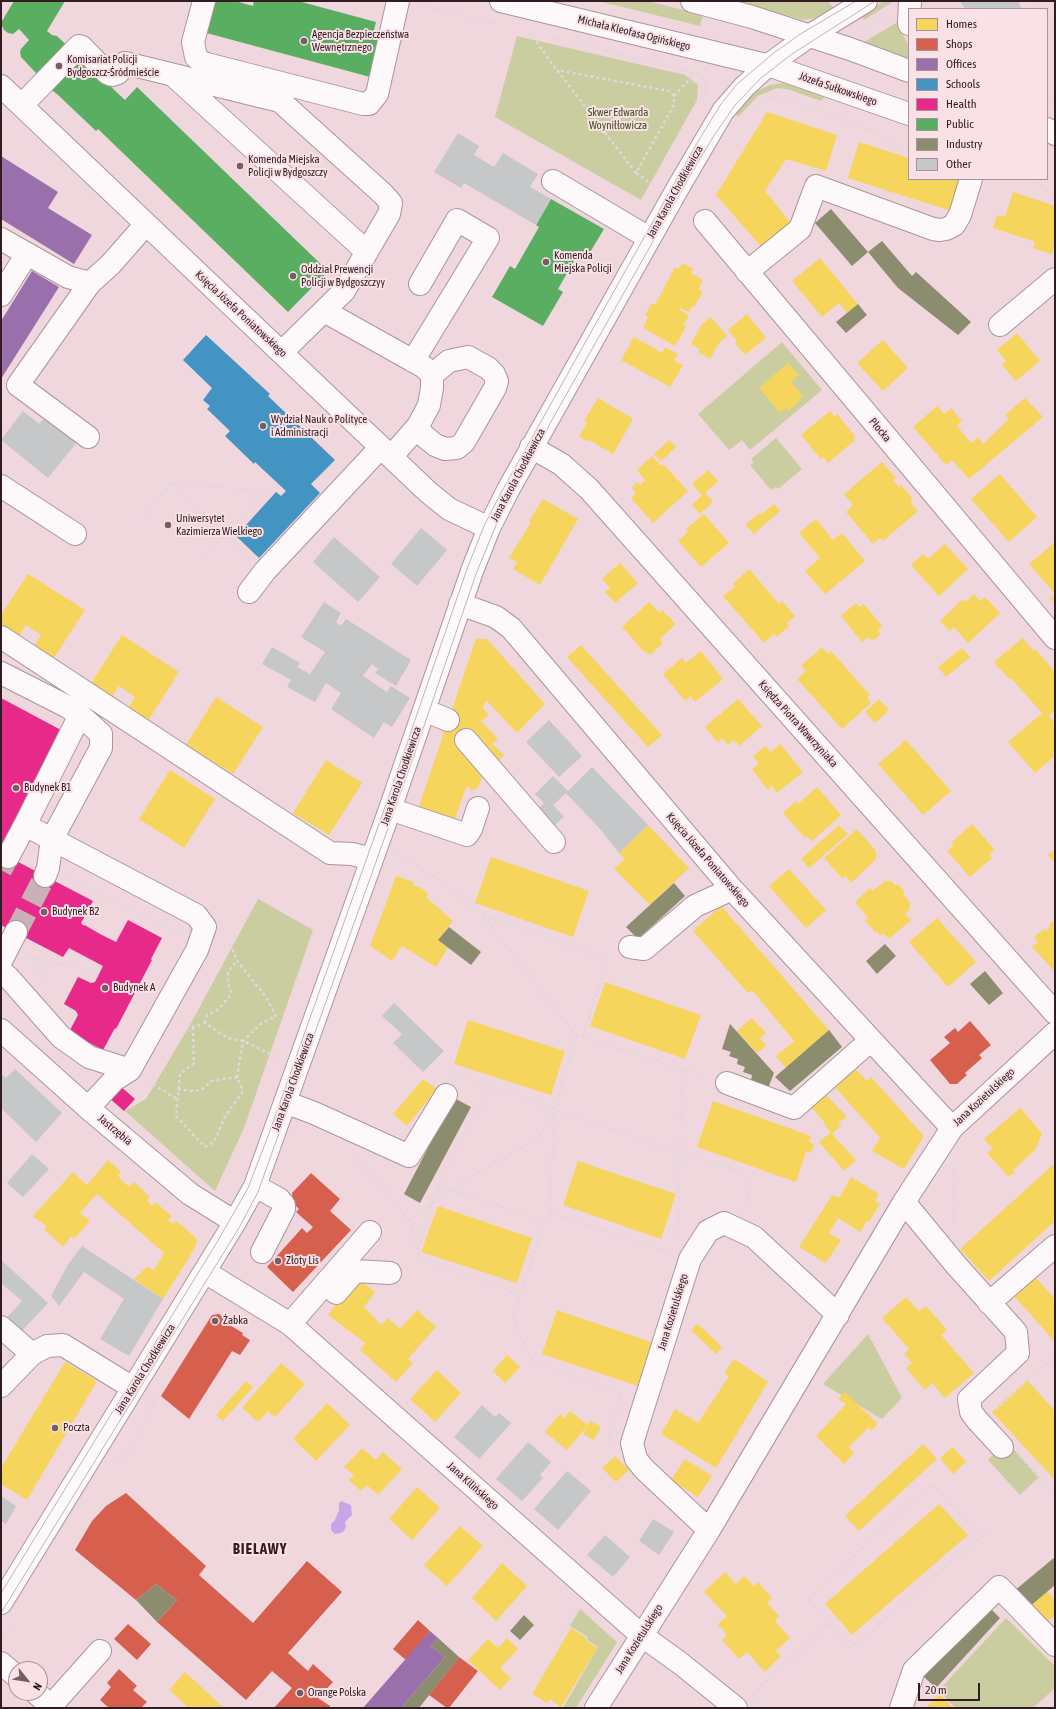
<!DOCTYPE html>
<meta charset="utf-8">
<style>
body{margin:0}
#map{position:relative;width:1056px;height:1709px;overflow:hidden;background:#f0d6dd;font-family:"Asap Condensed",sans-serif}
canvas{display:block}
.frame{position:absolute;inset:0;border:2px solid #311c21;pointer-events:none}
.legend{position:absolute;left:908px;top:8px;width:140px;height:172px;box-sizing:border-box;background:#f9e1e6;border:1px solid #a99297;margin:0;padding:5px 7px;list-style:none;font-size:12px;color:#311c21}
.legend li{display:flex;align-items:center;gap:8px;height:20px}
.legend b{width:20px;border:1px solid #a99297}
.north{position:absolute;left:8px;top:1661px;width:40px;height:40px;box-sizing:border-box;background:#f9e1e6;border:1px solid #a99297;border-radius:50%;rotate:120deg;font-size:11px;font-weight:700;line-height:16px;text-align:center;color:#311c21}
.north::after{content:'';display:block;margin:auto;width:14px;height:18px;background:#745d63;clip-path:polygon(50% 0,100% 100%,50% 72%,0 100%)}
.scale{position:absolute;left:918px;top:1683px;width:62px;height:18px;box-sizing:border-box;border:2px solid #311c21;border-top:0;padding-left:5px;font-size:12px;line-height:14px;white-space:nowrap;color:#311c21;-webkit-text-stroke:3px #f9e1e6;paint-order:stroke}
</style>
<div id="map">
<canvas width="1056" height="1709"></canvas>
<div class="frame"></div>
<ul class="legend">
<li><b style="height:11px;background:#f6d55c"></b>Homes</li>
<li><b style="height:11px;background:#d6604d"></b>Shops</li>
<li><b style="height:11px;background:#9970ab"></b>Offices</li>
<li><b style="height:11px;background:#4393c3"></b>Schools</li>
<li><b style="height:11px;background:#e7298a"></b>Health</li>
<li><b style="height:11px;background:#5aae61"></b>Public</li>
<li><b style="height:11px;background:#8c8c6e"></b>Industry</li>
<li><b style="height:11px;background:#c6c7c8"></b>Other</li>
</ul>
<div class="north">N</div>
<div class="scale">20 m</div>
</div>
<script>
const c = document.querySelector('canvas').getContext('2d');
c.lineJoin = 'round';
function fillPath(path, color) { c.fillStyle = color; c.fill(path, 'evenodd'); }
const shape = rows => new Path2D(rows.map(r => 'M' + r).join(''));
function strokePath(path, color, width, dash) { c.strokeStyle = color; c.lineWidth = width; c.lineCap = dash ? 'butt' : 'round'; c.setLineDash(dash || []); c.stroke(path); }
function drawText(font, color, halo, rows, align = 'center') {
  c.font = font + ' "Asap Condensed",sans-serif'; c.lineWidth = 4; c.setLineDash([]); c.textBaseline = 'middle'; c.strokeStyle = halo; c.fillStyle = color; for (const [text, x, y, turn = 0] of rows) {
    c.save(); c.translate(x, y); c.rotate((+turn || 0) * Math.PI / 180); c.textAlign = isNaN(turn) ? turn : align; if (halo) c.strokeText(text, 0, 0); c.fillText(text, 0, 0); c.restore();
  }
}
fillPath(shape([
 [598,1,647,1,703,15,700,26],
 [737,1,828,1,834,9,816,18,803,20],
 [884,1,894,1,864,20,861,15],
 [901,20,903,35,909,46,909,58,864,42],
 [517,36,685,75,698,85,697,100,641,200,495,117],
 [784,83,824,97,823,99,821,101,787,89,777,88,758,96,739,116,734,114,747,98,755,92,770,85],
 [782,342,822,390,750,450,742,440,729,450,698,414],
 [776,438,802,469,778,489,776,487,771,490,750,465,754,463,751,459],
 [258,899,313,930,244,1128,215,1191,125,1111,146,1099,190,1025],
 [868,1334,902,1398,882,1419,823,1384],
 [1007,1442,1039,1477,1020,1495,988,1460],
 [580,1609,617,1642,576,1708,563,1708,598,1647,587,1640,588,1637,570,1626],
 [1006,1618,1055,1666,1055,1688,1033,1708,955,1708,939,1690]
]), '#cacda0');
fillPath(shape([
 [341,1501,351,1505,352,1515,345,1522,346,1527,344,1531,341,1533,335,1534,331,1530,331,1524,335,1520,339,1510,339,1503]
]), '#c8a4e8');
fillPath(shape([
 [767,112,837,135,826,171,786,159,765,191,794,227,764,250,716,195],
 [859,142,909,158,909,179,967,179,957,213,848,178],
 [1013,192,1055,206,1055,244,1052,254,1033,248,1035,242,993,228,997,215,1005,217],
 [820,258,858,304,847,313,839,303,822,317,792,281],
 [682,263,693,269,691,273,703,280,698,289,703,292,694,307,692,306,689,312,680,308,679,310,689,315,683,326,686,327,675,346,643,328,648,317,645,315,652,303,655,305,675,267,679,269],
 [747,314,766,338,745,355,735,343,737,341,728,330],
 [711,317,727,336,719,343,710,359,698,352,700,349,691,344,702,324],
 [1017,333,1040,361,1016,381,1002,365,1006,361,997,350],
 [634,337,662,353,665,347,678,354,674,361,683,365,670,387,621,360],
 [883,340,908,368,883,391,857,363],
 [788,363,799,375,791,382,803,396,799,399,801,400,789,411,786,408,780,413,759,388],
 [598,398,633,419,613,454,587,439,586,441,579,436,587,423,584,421],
 [1025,398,1043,417,969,479,952,460,946,465,913,427,937,406,944,414,951,408,962,421,957,426,971,443,978,437,983,444,1009,419,1005,415],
 [830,411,835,417,837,414,855,436,853,438,855,440,828,463,823,457,821,459,801,435],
 [669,440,676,447,661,461,654,454],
 [652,456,661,466,663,464,688,491,653,523,631,498,636,493,632,488,637,482,640,485,645,480,637,470],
 [882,462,896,478,893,480,898,487,901,485,913,499,910,502,918,511,883,541,880,538,873,544,846,512,853,505,844,494],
 [708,470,718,481,705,493,713,502,700,514,692,505,702,495,692,484],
 [1000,474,1037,517,1009,542,971,499],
 [543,499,578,519,540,585,513,569,517,562,509,558,531,522,529,521],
 [774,504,780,511,754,534,745,525,759,513,761,515],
 [704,514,729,543,701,567,678,541,688,532,686,529],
 [816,519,833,540,842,533,865,561,825,594,805,571,820,558,799,533],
 [1055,542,1055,604,1050,598,1055,594,1029,564],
 [945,544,968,569,939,596,911,565,923,554,928,559],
 [620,563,638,583,615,603,605,592,610,588,602,579],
 [749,569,779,604,782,601,795,616,787,623,789,626,777,637,774,634,764,643,723,596,735,587,733,584],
 [28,574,85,610,52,661,33,648,41,635,26,625,18,638,1,627,1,615],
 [974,594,980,601,985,597,1000,613,968,643,954,627,950,631,940,621,963,599,966,602],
 [649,602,660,613,662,610,676,624,660,639,663,643,650,655,645,651,644,652,622,627],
 [856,603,860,607,864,604,882,626,878,630,881,634,874,640,872,639,870,640,868,637,862,642,841,616],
 [122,635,179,672,148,721,128,708,135,697,119,686,112,697,91,683],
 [1023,638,1033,651,1035,649,1055,672,1055,711,1049,716,1055,723,1055,756,1035,773,1008,742,1042,713,1011,678,1009,679,994,662],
 [476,639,487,639,545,704,517,733,486,700,483,708,489,715,481,721,498,739,492,744,504,755,499,760,487,749,485,768,478,788,470,791,471,788,466,787,453,825,417,812],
 [581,645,662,735,648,747,567,657],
 [822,647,828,654,831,651,870,695,867,698,871,703,842,729,797,679,806,671,801,666],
 [962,648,970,657,946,677,938,667],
 [701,651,723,679,695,702,691,696,685,701,663,674,682,658,686,663],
 [216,697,263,727,233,774,186,745],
 [738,699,762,726,739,746,734,740,728,745,722,738,718,743,705,727],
 [879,699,889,710,875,723,865,712],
 [906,740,951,791,923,815,878,764],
 [780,744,803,772,777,793,772,786,768,790,752,769,759,764,753,756,765,746,771,752],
 [326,760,362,783,329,835,293,813],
 [170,770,215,799,184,848,139,819],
 [817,787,841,815,812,841,807,836,805,838,783,813,796,801,798,804],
 [972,824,995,850,989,854,992,858,970,877,947,851,953,846,951,843],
 [648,825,689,868,650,905,614,869,625,859,619,853],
 [839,825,848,834,809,868,801,859],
 [857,829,876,851,876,859,851,883,846,876,843,879,824,858],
 [1055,850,1055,863,1048,855],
 [491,857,589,891,573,937,475,903],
 [789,869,826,910,806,928,769,886],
 [396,876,414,882,413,885,423,889,428,894,426,897,453,921,438,940,448,948,436,967,402,946,392,961,370,946],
 [885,881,891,881,896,886,898,884,905,892,903,894,910,903,910,909,905,914,911,920,889,939,883,933,881,936,877,931,876,933,865,921,868,918,855,902,870,888,872,891],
 [721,906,829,1030,786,1068,776,1056,794,1041,752,990,748,993,693,931],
 [937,918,976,962,948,987,909,942],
 [1055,920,1055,972,1032,947,1038,942,1034,937,1044,929,1046,931,1050,927,1049,925],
 [605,982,701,1015,685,1059,590,1026],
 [752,1018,766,1033,760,1038,766,1046,757,1053,737,1031],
 [468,1020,565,1051,551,1095,454,1064],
 [855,1069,867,1081,871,1077,924,1136,904,1169,872,1151,880,1138,835,1087],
 [423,1079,437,1089,407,1126,393,1114],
 [826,1095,847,1117,838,1123,841,1126,832,1134,856,1160,844,1171,819,1142,831,1132,825,1126,824,1122,811,1107],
 [713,1101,811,1136,809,1142,814,1144,811,1153,806,1152,796,1182,697,1147],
 [1020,1108,1042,1133,1036,1149,1013,1170,1015,1172,1009,1177,987,1153,993,1149,984,1139],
 [108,1160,121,1172,118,1176,129,1187,134,1182,149,1196,147,1201,152,1206,155,1202,172,1216,168,1220,173,1224,176,1221,194,1236,197,1240,195,1248,163,1299,134,1279,147,1267,154,1270,164,1253,97,1194,80,1213,90,1221,74,1239,71,1236,63,1247,44,1229,47,1227,33,1216,73,1172,87,1185],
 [578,1161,676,1194,661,1239,563,1205],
 [1055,1163,1055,1221,989,1281,960,1249],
 [851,1177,879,1194,875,1201,880,1204,869,1222,867,1221,860,1232,838,1218,829,1233,841,1240,826,1263,799,1247,832,1195,839,1198],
 [438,1206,532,1238,517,1283,421,1252],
 [356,1277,375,1292,364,1307,381,1325,388,1318,400,1329,417,1310,436,1327,408,1359,413,1363,396,1382,360,1350,365,1343,328,1315],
 [1035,1277,1055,1299,1055,1342,1014,1296],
 [906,1297,919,1311,926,1306,947,1330,941,1335,974,1373,945,1398,932,1383,925,1390,906,1368,912,1363,904,1354,909,1349,882,1318],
 [557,1310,654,1343,638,1386,542,1354],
 [698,1324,722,1347,716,1354,691,1330],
 [507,1355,520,1367,505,1383,493,1371],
 [734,1359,768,1382,716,1468,661,1434,675,1409,698,1423,729,1376,724,1373],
 [65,1362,97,1381,27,1500,1,1484,1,1468],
 [281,1363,305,1384,275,1417,268,1411,258,1422,242,1408],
 [437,1370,461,1393,435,1422,410,1399],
 [1027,1380,1055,1411,1055,1480,992,1412],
 [246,1381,253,1387,223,1421,216,1415],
 [845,1392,878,1424,871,1431,869,1427,849,1447,854,1453,844,1464,816,1436,846,1404,838,1399],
 [327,1403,350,1425,316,1461,293,1439],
 [570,1411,588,1425,567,1450,545,1432,560,1414,564,1418],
 [590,1421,601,1427,594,1440,583,1434],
 [923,1444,937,1459,859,1531,845,1516],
 [953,1447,966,1462,953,1474,940,1458],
 [362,1448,376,1460,383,1452,402,1469,378,1495,367,1485,361,1491,349,1480,354,1475,344,1467],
 [615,1456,629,1470,616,1482,602,1468],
 [685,1459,712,1476,698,1497,671,1480],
 [417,1487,440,1508,412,1540,389,1519],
 [939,1504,968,1535,852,1635,825,1604],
 [460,1526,483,1546,447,1586,424,1565],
 [502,1563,527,1586,496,1621,472,1598],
 [725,1572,736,1584,744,1576,754,1586,758,1582,772,1598,767,1603,779,1616,775,1621,790,1638,776,1651,781,1656,765,1672,747,1652,739,1659,722,1640,727,1635,718,1624,727,1616,704,1592],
 [1047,1591,1055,1600,1055,1615,1047,1622,1032,1605],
 [571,1628,586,1638,585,1640,597,1648,561,1707,550,1699,547,1703,532,1694],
 [507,1638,518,1649,500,1668,511,1678,500,1690,468,1660,488,1639,498,1648],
 [185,1672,224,1708,189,1708,169,1690],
 [940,1694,953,1708,925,1708,938,1696]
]), '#f6d55c');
fillPath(shape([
 [970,1021,991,1045,979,1055,982,1058,965,1073,967,1075,957,1084,950,1084,930,1060,950,1043,944,1037,955,1028,958,1032],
 [311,1173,340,1199,330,1211,351,1230,293,1292,267,1267,302,1228,307,1233,313,1227,296,1212,299,1209,293,1203,292,1193],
 [219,1314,230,1322,228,1324,243,1333,242,1335,250,1340,240,1355,232,1351,189,1419,161,1396,212,1315],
 [126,1493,206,1566,199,1575,253,1623,307,1561,342,1592,288,1653,308,1671,313,1664,333,1682,318,1698,330,1706,330,1708,274,1708,292,1688,272,1671,246,1700,157,1622,177,1600,156,1584,136,1600,75,1550,92,1521,106,1506],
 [418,1620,430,1631,406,1660,393,1649],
 [128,1624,151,1644,137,1660,114,1639],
 [459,1657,478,1671,449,1708,447,1708,429,1695],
 [119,1669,137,1686,133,1690,147,1702,141,1708,109,1708,100,1700,111,1687,107,1683]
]), '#d6604d');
fillPath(shape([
 [1,156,58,192,48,208,92,235,74,264,1,219],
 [32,271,59,287,1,379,1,321],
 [430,1631,438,1638,431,1646,445,1657,401,1708,363,1708]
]), '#9970ab');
fillPath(shape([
 [206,335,270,394,268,396,335,460,311,484,320,493,259,558,236,536,276,492,281,496,286,491,255,462,254,464,225,436,230,431,207,409,210,406,203,400,212,388,183,360]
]), '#4393c3');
fillPath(shape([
 [1,698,61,730,1,847],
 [1,853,93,901,81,923,100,934,116,942,128,920,162,938,151,959,152,960,116,1029,115,1028,103,1050,69,1032,78,1015,76,1011,64,1004,78,977,91,983,95,982,103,966,69,948,63,957,1,925],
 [119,1085,135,1099,124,1111,108,1097]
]), '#e7298a');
fillPath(shape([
 [14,1,65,1,47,31,52,35,57,36,125,100,137,87,328,271,288,312,98,129,96,131,57,94,43,84,36,73,21,57,20,52,21,49,29,40,19,29,13,34,8,33,4,30,2,26,2,21],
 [208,1,235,1,253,6,254,1,298,1,376,22,372,38,384,40,374,78,199,31],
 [551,199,604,229,586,259,578,254,558,289,563,292,543,326,492,297,510,266,515,269,539,227,536,225]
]), '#5aae61');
fillPath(shape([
 [831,209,868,252,852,266,815,223],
 [882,241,912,276,916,272,971,322,958,335,898,288,868,252],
 [858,304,867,315,846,333,836,322],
 [674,883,685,896,638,939,626,927],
 [449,927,481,952,471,965,438,940],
 [885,944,896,956,877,974,866,961],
 [985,971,1003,993,989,1005,970,984],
 [730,1024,774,1073,767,1091,758,1087,759,1083,751,1080,752,1075,743,1072,745,1067,737,1064,738,1059,729,1056,731,1052,722,1049],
 [829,1030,842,1047,790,1091,775,1077],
 [454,1098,471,1107,420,1203,404,1194],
 [1055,1557,1055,1585,1028,1608,1014,1591],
 [156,1584,177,1600,157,1622,136,1600],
 [988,1606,1000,1618,936,1688,923,1676],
 [524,1615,534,1625,520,1640,510,1631],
 [438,1638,459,1657,419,1708,401,1708,445,1657,431,1646]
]), '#8c8c6e');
fillPath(shape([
 [960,1,1018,1,1022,9,965,9],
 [458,133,479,146,474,155,494,167,503,153,538,174,530,187,551,199,536,225,464,183,461,188,434,172],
 [23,411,39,424,45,417,77,442,48,478,1,440],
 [421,528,447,550,417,586,391,564],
 [334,537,380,577,358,602,313,562],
 [324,602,341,613,336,622,341,626,346,619,411,660,396,686,375,673,378,669,372,664,363,676,387,692,391,686,410,698,392,727,384,722,374,738,331,709,341,693,326,683,315,702,287,687,291,680,262,664,272,647,300,663,297,667,310,674,325,652,301,637],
 [549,720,582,756,559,777,526,742],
 [592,767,648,825,619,853,601,830,566,793,553,805,564,817,554,826,539,808,544,803,535,794,553,776,568,791],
 [394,1003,444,1051,423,1072,393,1043,402,1034,382,1016],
 [15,1069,62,1113,36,1142,1,1108,1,1074,6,1078],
 [32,1154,49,1169,23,1197,7,1183],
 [82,1246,163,1299,129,1356,100,1339,124,1299,84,1272,59,1306,51,1296,69,1263],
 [1,1260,48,1303,17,1336,2,1323,22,1301,1,1283],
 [482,1405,495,1417,499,1413,511,1423,479,1459,454,1437],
 [528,1442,551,1462,540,1475,543,1478,522,1501,496,1479],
 [567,1471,591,1491,558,1530,534,1509],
 [1,1496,16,1506,6,1524,1,1521],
 [653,1519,674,1532,659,1555,639,1541],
 [605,1535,630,1557,613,1577,587,1555]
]), '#c6c7c8');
strokePath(shape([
 [1,870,8,857],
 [16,932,45,876]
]), '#cab1b7', 22, [22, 11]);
const minor = shape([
 [204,1,193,42,196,57,203,63,363,104,369,104,377,94,398,1],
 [909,24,910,1],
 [174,76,367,252],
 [1,86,428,492,449,509,489,528],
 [22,105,79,46,82,47,107,73,112,75,118,73,125,63,280,101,383,194,391,203,389,214,344,291,282,352],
 [553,181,649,238],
 [705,221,1055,638],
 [1,239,68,277,90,283,111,264,146,224],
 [747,272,800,229,816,186,933,229,940,230,946,229,954,225,960,215,971,179],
 [1,295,27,254],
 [324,311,424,367,432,375,432,388,429,405,418,426,391,457],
 [1000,325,1055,279],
 [413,361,488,238,457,220,420,284],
 [418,426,423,435,435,445,445,449,457,448,464,442,495,388,497,381,494,374,488,368,468,357,449,361,432,375],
 [88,437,18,385,90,283],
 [531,447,561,464,589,489,1055,1013],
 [1,486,75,534],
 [249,592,265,571,381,447],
 [460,604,496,617,511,628,732,889,952,1128],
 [1,637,330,853,352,854,372,859],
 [1,673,68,707,80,715,101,734,101,748,52,839,48,868,45,876],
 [424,710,448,720],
 [466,740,554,842],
 [390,809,467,835,471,829,478,808],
 [25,825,80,715],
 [8,857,25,825,196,915,205,927,197,950,130,1070],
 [630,947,644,949,695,906,732,889],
 [1,961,16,932],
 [1,971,8,977,61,1037,89,1057,130,1070,114,1080,88,1108],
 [1,1030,88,1108,190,1194,235,1222],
 [727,1083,794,1108,871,1040],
 [285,1102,314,1113,409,1156,446,1095],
 [255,1186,279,1199,284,1205,284,1209,262,1252],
 [904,1202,956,1265,1016,1332,1018,1353,969,1399,971,1412,977,1420,1002,1447],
 [205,1272,290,1324,641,1635,680,1663,736,1708],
 [336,1293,355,1271,390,1273],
 [989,1303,1055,1246],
 [290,1324,370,1232],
 [1,1327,32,1354],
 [1,1386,32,1354,47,1346,63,1345,133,1388],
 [709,1530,644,1469,636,1459,632,1443,690,1259,708,1231,724,1223,754,1237,838,1315],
 [1,1603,235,1222,255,1186,390,809,472,571,489,528,508,490,679,186,723,111,744,87,767,66,809,36,866,1],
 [1,1663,16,1676],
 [36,1693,53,1708],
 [51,1706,100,1651],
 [596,1708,709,1530,904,1202,952,1128,1055,1033],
 [901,1708,914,1670,999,1587,1055,1645]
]);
const major = shape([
 [501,1,774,67,909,114],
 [692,1,752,17,850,49,909,71],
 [1047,129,1055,134]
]);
strokePath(minor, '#aa959a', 24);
strokePath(major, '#aa959a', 24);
strokePath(shape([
 [1036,1,1041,9],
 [419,5,496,24],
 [1047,21,1055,36],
 [862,31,889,15],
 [529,32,557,70,636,173,674,105,674,96,669,91,557,70],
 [551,37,699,74,704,78,707,85,707,91,702,101],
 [674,96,695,73],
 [1047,96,1055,100],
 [758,106,769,98,777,97,789,99,872,131,886,142,909,150],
 [636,173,654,186],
 [1030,179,1055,195],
 [170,483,250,557],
 [143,519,170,483,265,491,225,535,200,558],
 [396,853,402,856,448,886,482,915,576,1035,555,1110,549,1213,513,1314,519,1334,534,1363,625,1394],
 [68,877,176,933,181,932],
 [482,915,607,959,611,957],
 [83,925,100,893],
 [27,956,32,959,44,960,63,965,77,966,98,976],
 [32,959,35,968,49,984,46,988],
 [135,993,147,999],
 [181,1021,193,1027,205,1023,228,1038,243,1041,279,1058],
 [205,1023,207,1015,217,1010,228,999,231,993,228,983,228,972,233,965,238,962],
 [193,1027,194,1063,180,1074,176,1116,205,1147,211,1144,216,1138,225,1116,242,1093,242,1089,237,1077,243,1041,262,1023,276,1016,266,997,238,962,231,946,222,944],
 [576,1035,708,1077],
 [583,1037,607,959],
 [450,1072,680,1154,743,1172,750,1211],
 [148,1081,177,1099],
 [178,1089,191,1091,201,1090,212,1081,237,1077],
 [352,1155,382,1187,409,1221,418,1249,418,1257,520,1295],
 [953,1167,954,1228],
 [450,1190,547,1221],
 [549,1213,670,1253],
 [409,1221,451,1189,539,1137,555,1110],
 [679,1235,681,1068],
 [418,1249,433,1201,460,1141,491,1087],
 [236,1267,240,1257],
 [996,1409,1055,1356],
 [610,1445,607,1442,622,1393],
 [1020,1456,1055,1495],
 [111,1466,116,1463,134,1444,140,1436,157,1393],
 [829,1624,851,1648,982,1536,993,1532],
 [1,1640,14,1621],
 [555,1646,579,1607],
 [752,1694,829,1624,808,1600,895,1517,933,1485,982,1536],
 [754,1696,766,1708]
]), '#e0d8da', 2.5, [3, 3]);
strokePath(minor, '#fdf9fa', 22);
strokePath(major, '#fdf9fa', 22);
strokePath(shape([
 [1,1593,216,1244,248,1188,268,1136,385,807,467,569,484,526,502,491,697,143,721,104,737,84,775,52,802,33,856,1],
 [1,1613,239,1228,258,1192,412,761,476,574,497,523,553,418,698,162,715,134,736,104,761,78,792,54,875,1]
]), '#bdb6b8', 1);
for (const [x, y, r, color] of [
 [304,41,4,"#745d63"],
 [59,66,4,"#745d63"],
 [240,166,4,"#745d63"],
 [546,262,4,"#745d63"],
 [293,276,4,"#745d63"],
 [263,426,4,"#745d63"],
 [168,525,4,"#745d63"],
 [16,788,4,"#745d63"],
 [44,912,4,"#745d63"],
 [105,988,4,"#745d63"],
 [278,1261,4,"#745d63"],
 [215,1321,4,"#745d63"],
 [55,1428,4,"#745d63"],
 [300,1693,4,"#745d63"]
]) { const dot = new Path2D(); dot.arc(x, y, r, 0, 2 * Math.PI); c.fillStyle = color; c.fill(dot); strokePath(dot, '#f9e1e6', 1.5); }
drawText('11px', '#311c21', '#f9e1e6', [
 ["Michała Kleofasa Ogińskiego",634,33,14],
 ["Józefa Sułkowskiego",838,89,19],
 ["Jana Karola Chodkiewicza",675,192,-61],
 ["Księcia Józefa Poniatowskiego",241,314,43],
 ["Płocka",880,430,50],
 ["Jana Karola Chodkiewicza",518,475,-62],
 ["Księdza Piotra Wawrzyniaka",798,724,48],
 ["Jana Karola Chodkiewicza",401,776,-71],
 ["Księcia Józefa Poniatowskiego",708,860,49],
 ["Jana Karola Chodkiewicza",293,1082,-70],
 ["Jana Kozietulskiego",984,1097,-43],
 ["Jastrzębia",115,1130,40],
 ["Jana Kozietulskiego",673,1312,-73],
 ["Jana Karola Chodkiewicza",145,1369,-58],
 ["Jana Kilińskiego",473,1486,42],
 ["Jana Kozietulskiego",639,1639,-58]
]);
drawText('11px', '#311c21', '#f9e1e6', [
 ["Agencja Bezpieczeństwa",312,35],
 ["Wewnętrznego",312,48],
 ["Komisariat Policji",67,60],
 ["Bydgoszcz-Śródmieście",67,73],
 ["Komenda Miejska",248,160],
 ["Policji w Bydgoszczy",248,173],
 ["Komenda",554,256],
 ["Miejska Policji",554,269],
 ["Oddział Prewencji",301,270],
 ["Policji w Bydgoszczyy",301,283],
 ["Wydział Nauk o Polityce",271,420],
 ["i Administracji",271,433],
 ["Uniwersytet",176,519],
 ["Kazimierza Wielkiego",176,532],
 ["Budynek B1",24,788],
 ["Budynek B2",52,912],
 ["Budynek A",113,988],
 ["Złoty Lis",286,1261],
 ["Żabka",223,1321],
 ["Poczta",63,1428],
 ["Orange Polska",308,1693]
], 'left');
drawText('11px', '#414e23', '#f9e1e6', [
 ["Skwer Edwarda",618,113],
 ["Woyniłłowicza",618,126]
]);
c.letterSpacing = '1px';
drawText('bold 15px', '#311c21', '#f9e1e6', [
 ["BIELAWY",260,1549]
]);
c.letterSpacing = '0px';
</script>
